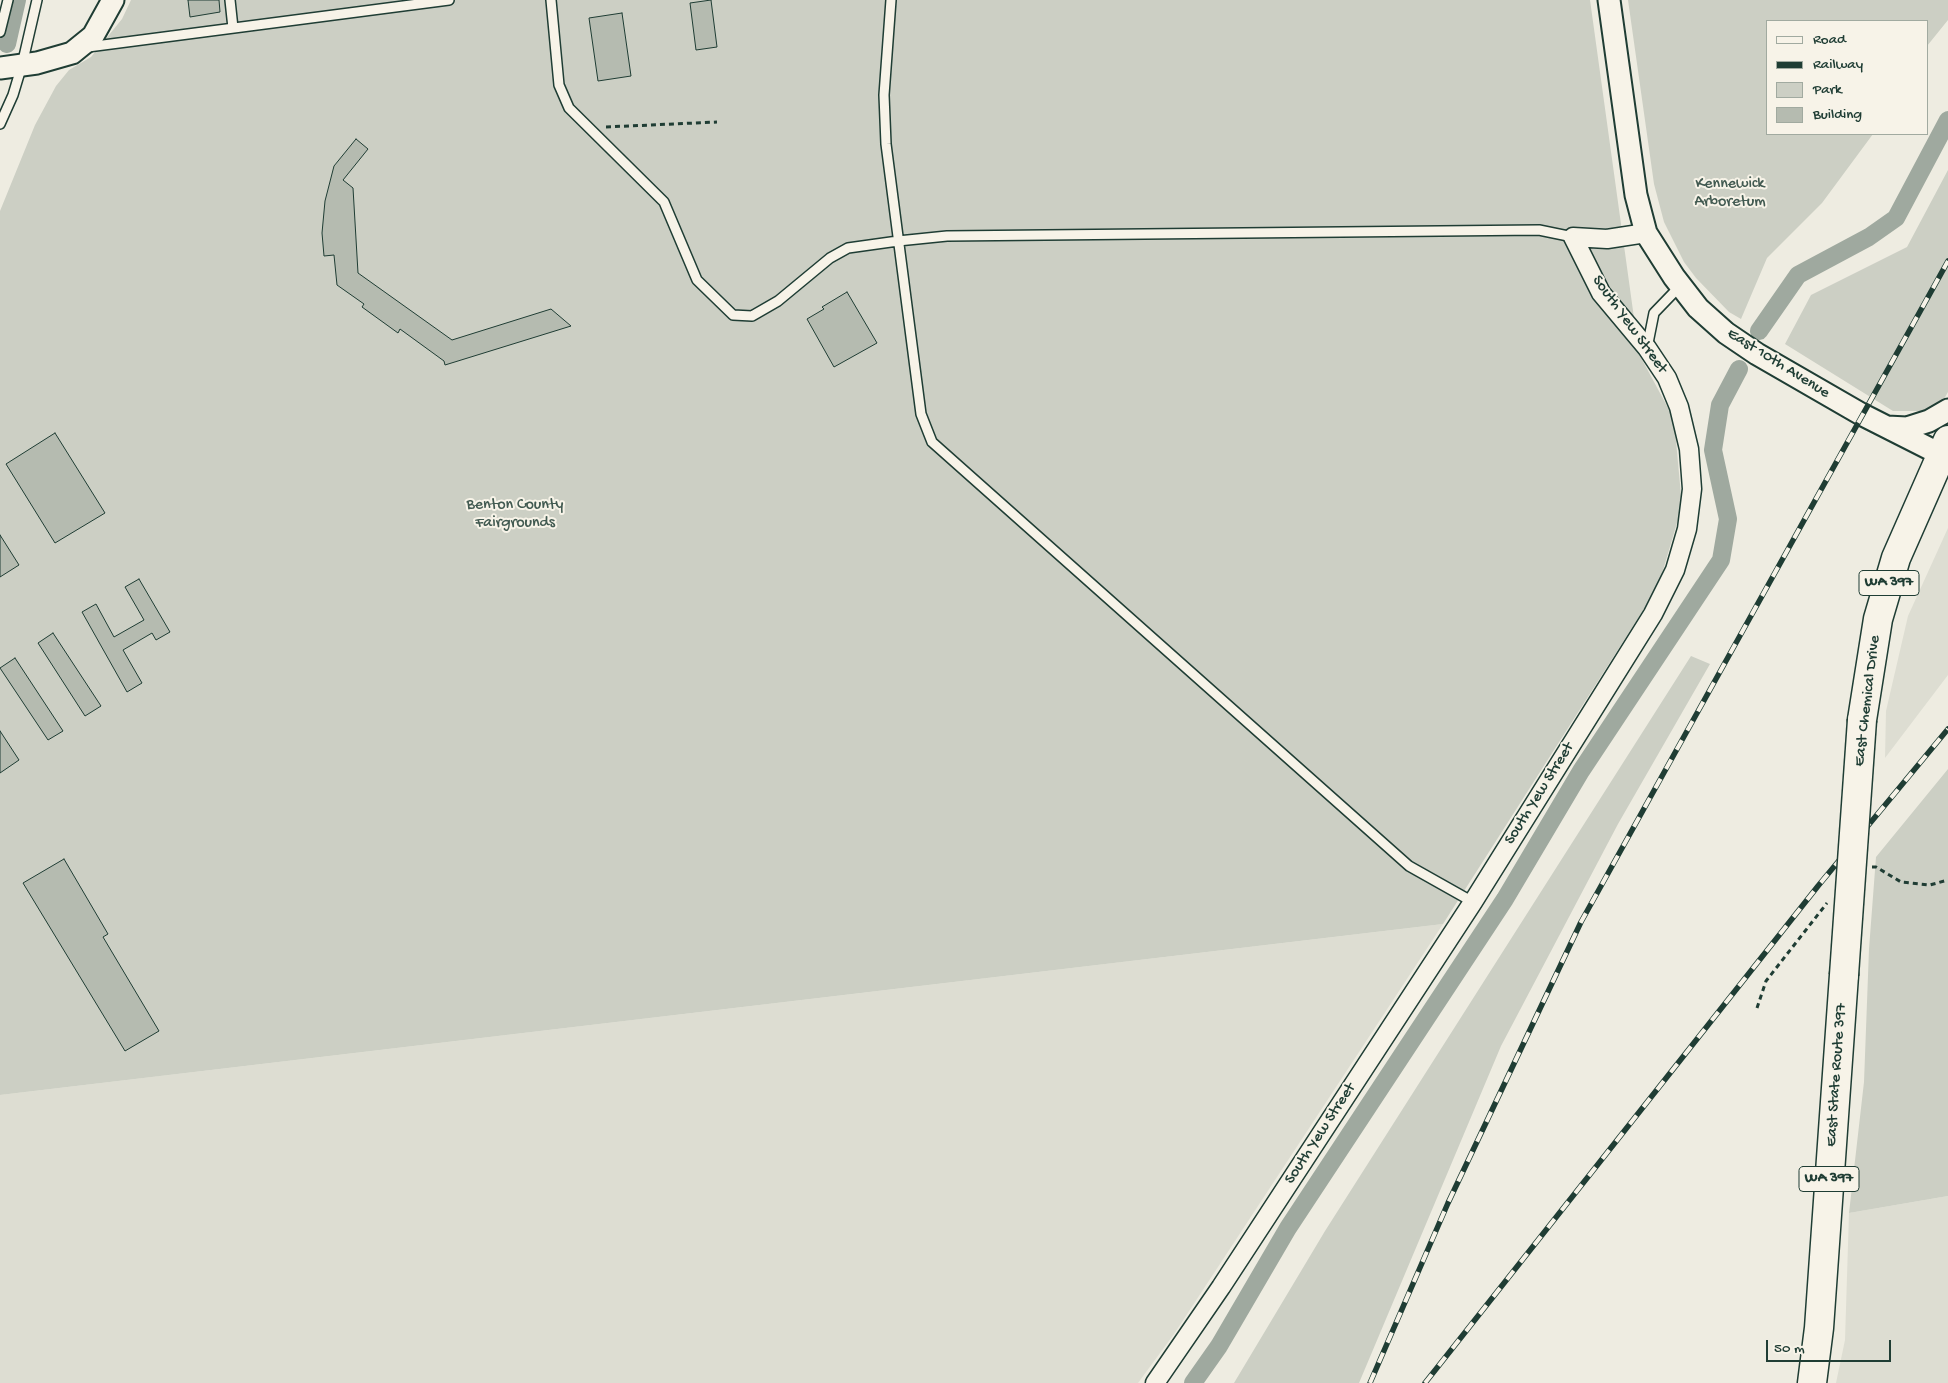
<!DOCTYPE html>
<style>
body{margin:0}
#map{position:relative;width:1948px;height:1383px;overflow:hidden;background:#eeece1;font-family:"Gochi Hand",sans-serif}
canvas{display:block}
.legend{position:absolute;left:1766px;top:20px;width:162px;height:115px;box-sizing:border-box;background:#f7f3e8;border:1px solid #a1aaa0;margin:0;padding:6px 9px;list-style:none;font-size:15px;color:#1f3d34}
.legend li{display:flex;align-items:center;gap:10px;height:25px}
.legend b{width:25px;border:1px solid #a1aaa0}
.scale{position:absolute;left:1766px;top:1340px;width:125px;height:22px;box-sizing:border-box;border:2px solid #1f3d34;border-top:0;padding-left:6px;font-size:15px;line-height:18px;white-space:nowrap;color:#1f3d34;-webkit-text-stroke:4px #f7f3e8;paint-order:stroke}
</style>
<div id="map">
<canvas width="1948" height="1383"></canvas>
<ul class="legend">
<li><b style="height:6px;background:#f7f3e8"></b>Road</li>
<li><b style="height:6px;background:#1f3d34"></b>Railway</li>
<li><b style="height:14px;background:#cccfc4"></b>Park</li>
<li><b style="height:14px;background:#b5bbb0"></b>Building</li>
</ul>
<div class="scale">50 m</div>
</div>
<script>
const c = document.querySelector('canvas').getContext('2d');
c.lineJoin = 'round';
function fillPath(path, color) { c.fillStyle = color; c.fill(path, 'evenodd'); }
const shape = rows => new Path2D(rows.map(r => 'M' + r).join(''));
function strokePath(path, color, width, dash) { c.strokeStyle = color; c.lineWidth = width; c.lineCap = dash ? 'butt' : 'round'; c.setLineDash(dash || []); c.stroke(path); }
function drawText(font, color, halo, rows, align = 'center') {
  c.font = font + ' "Gochi Hand",sans-serif'; c.lineWidth = 4; c.setLineDash([]); c.textBaseline = 'middle'; c.strokeStyle = halo; c.fillStyle = color; for (const [text, x, y, turn = 0] of rows) {
    c.save(); c.translate(x, y); c.rotate((+turn || 0) * Math.PI / 180); c.textAlign = isNaN(turn) ? turn : align; if (halo) c.strokeText(text, 0, 0); c.fillText(text, 0, 0); c.restore();
  }
}
fillPath(shape([
 [1948,528,1948,675,1885,758,1886,711,1908,616],
 [1443,924,1174,1334,1138,1383,0,1383,0,1095],
 [1948,1196,1948,1383,1836,1383,1845,1340,1849,1213]
]), '#ddddd2');
fillPath(shape([
 [131,0,1590,0,1639,354,1674,419,1682,506,1658,587,1443,924,0,1095,0,211,35,125,56,86,69,70,91,57,122,19],
 [1628,0,1948,0,1948,20,1927,46,1927,21,1767,21,1767,134,1873,134,1822,203,1767,258,1741,319,1729,312,1696,278,1684,262,1664,222,1654,184],
 [1948,170,1948,392,1944,399,1924,411,1893,411,1785,344,1811,295,1907,247],
 [1691,656,1710,664,1618,824,1501,1046,1359,1383,1234,1383,1325,1231],
 [1948,769,1948,1196,1849,1213,1864,1082,1869,949,1876,857]
]), '#cccfc4');
strokePath(shape([
 [7,44,17,0],
 [1759,331,1798,275,1869,237,1896,218,1948,120],
 [1193,1383,1219,1346,1288,1228,1505,899,1581,771,1721,560,1728,519,1713,450,1720,405,1739,369]
]), '#9fa99f', 18);
const building = shape([
 [188,0,219,0,220,12,190,17,188,0],
 [711,0,717,47,696,50,690,3,711,0],
 [622,13,631,76,598,81,589,18,622,13],
 [356,139,368,149,343,180,353,188,358,273,452,340,551,309,571,326,445,365,444,361,400,329,398,333,362,307,364,304,337,285,334,255,324,256,322,233,325,201,334,166,356,139],
 [847,292,877,343,834,367,807,319,824,309,822,307,847,292],
 [55,433,105,513,55,543,6,464,55,433],
 [0,535,19,565,0,577,0,535],
 [139,579,170,632,156,640,152,633,123,650,142,683,127,692,82,612,96,604,114,637,144,620,125,587,139,579],
 [53,633,101,706,85,716,38,643,53,633],
 [15,658,63,731,48,740,0,668,15,658],
 [0,731,19,760,0,773,0,731],
 [64,859,108,934,103,937,159,1031,125,1051,23,883,64,859]
]);
fillPath(building, '#b5bbb0');
strokePath(building, '#1f3d34', 1);
const service = shape([
 [230,0,233,28],
 [551,0,559,85,569,108,664,202,697,280,733,315,752,316,778,301,830,258,848,248,898,241,947,236,1539,230,1573,237],
 [891,0,884,95,886,144,921,414,932,442,1409,866,1473,902],
 [0,32,8,0],
 [88,47,449,0],
 [0,124,13,95,22,65,37,0],
 [1647,348,1654,313,1681,285]
]);
const minor = shape([
 [1155,1383,1221,1287,1473,902,1653,614,1675,570,1687,529,1692,489,1689,449,1679,407,1667,378,1647,348,1601,293,1573,237,1607,239,1646,233]
]);
const tertiary = shape([
 [1609,0,1636,195,1646,233,1674,277,1698,308,1726,333,1757,354,1861,414,1940,454],
 [0,68,37,63,72,53,93,36,113,0],
 [1887,427,1907,428,1929,421,1948,410]
]);
const primary = shape([
 [1862,720,1878,619,1896,558,1948,440],
 [1812,1383,1819,1328,1844,975]
]);
strokePath(service, '#1f3d34', 12);
strokePath(minor, '#1f3d34', 21);
strokePath(tertiary, '#1f3d34', 25);
strokePath(primary, '#1f3d34', 31);
strokePath(shape([
 [606,127,717,122],
 [1872,867,1876,867,1901,882,1930,885,1948,880],
 [1757,1008,1766,981,1827,903]
]), '#1f3d34', 3, [5, 4]);
strokePath(service, '#f7f3e8', 9);
strokePath(minor, '#f7f3e8', 18);
strokePath(tertiary, '#f7f3e8', 21);
strokePath(primary, '#f7f3e8', 28);
const rail = shape([
 [1370,1383,1448,1203,1581,922,1948,261],
 [1425,1383,1818,886,1948,729]
]);
strokePath(rail, '#1f3d34', 5.5);
strokePath(rail, '#f7f3e8', 4, [11]);
const primaryBridge = shape([
 [1844,975,1862,720]
]);
strokePath(primaryBridge, '#1f3d34', 31, []);
strokePath(primaryBridge, '#f7f3e8', 28);
for (const [x, y, w] of [
 [1889,583,60],
 [1829,1179,60]
]) { const box = new Path2D(); box.roundRect(x - w / 2, y - 12.5, w, 25, 4); c.fillStyle = '#f7f3e8'; c.fill(box); strokePath(box, '#1f3d34', 1); }
drawText('bold 15px', '#1f3d34', null, [
 ["WA 397",1889,583],
 ["WA 397",1829,1179]
]);
drawText('16px', '#425a51', '#f7f3e8', [
 ["Kennewick",1730,185],
 ["Arboretum",1730,203],
 ["Benton County",515,506],
 ["Fairgrounds",515,524]
]);
drawText('16px', '#1f3d34', '#f7f3e8', [
 ["South Yew Street",1629,325,54],
 ["East 10th Avenue",1778,364,32],
 ["East Chemical Drive",1868,701,-83],
 ["South Yew Street",1540,794,-58],
 ["East State Route 397",1837,1075,-86],
 ["South Yew Street",1321,1134,-57]
]);
</script>
